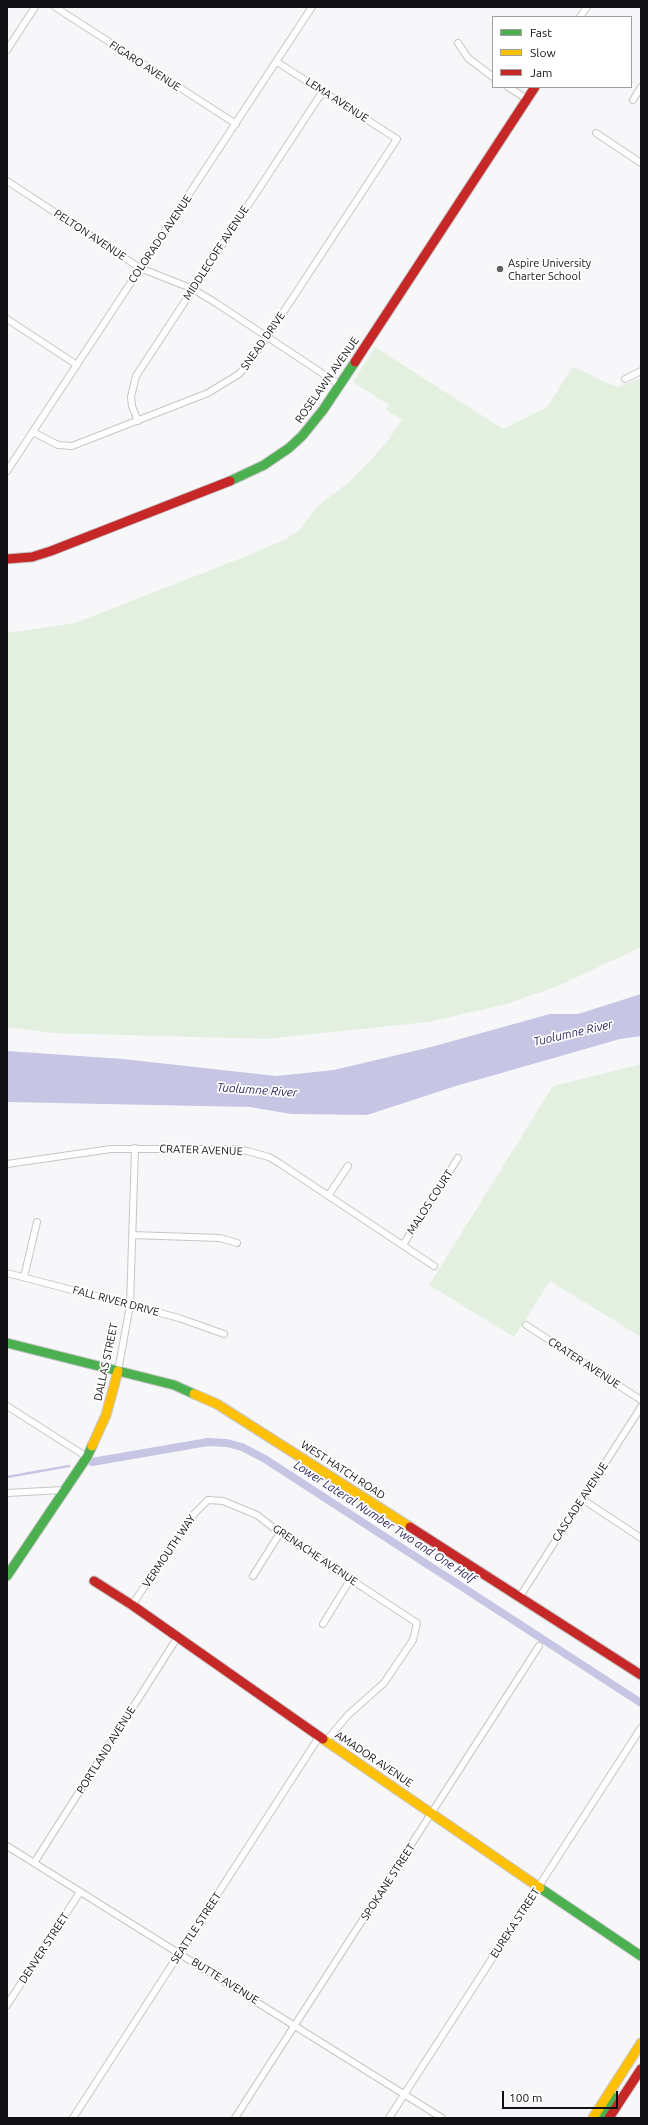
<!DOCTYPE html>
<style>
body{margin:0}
#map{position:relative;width:648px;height:2125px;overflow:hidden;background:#f7f7fa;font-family:Ubuntu,sans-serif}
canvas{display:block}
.frame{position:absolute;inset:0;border:8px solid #111113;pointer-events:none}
.legend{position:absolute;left:492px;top:16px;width:140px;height:72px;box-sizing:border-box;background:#fff;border:1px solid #a0a0a1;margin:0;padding:5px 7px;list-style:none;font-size:12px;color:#111113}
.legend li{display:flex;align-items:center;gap:8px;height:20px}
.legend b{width:20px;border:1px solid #a0a0a1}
.scale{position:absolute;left:502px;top:2091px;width:116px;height:18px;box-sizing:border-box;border:2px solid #111113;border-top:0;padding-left:5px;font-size:12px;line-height:14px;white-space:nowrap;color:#111113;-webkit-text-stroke:3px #fff;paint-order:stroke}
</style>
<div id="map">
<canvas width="648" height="2125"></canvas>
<div class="frame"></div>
<ul class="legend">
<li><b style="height:5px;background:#4caf50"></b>Fast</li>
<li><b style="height:5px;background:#ffc107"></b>Slow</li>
<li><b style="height:5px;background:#c62828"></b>Jam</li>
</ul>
<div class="scale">100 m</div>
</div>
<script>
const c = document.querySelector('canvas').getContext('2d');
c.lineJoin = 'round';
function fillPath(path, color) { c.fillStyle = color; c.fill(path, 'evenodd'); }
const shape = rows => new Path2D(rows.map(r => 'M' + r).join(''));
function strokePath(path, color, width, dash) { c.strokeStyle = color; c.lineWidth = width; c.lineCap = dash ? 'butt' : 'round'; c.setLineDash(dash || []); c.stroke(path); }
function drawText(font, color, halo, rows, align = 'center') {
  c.font = font + ' Ubuntu,sans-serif'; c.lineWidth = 3.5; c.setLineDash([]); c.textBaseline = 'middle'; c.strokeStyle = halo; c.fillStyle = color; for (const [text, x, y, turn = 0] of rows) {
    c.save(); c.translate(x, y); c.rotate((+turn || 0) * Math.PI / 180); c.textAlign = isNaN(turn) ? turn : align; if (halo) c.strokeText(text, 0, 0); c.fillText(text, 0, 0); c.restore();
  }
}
fillPath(shape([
 [375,347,503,429,547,407,572,368,575,367,606,383,618,387,641,378,641,947,558,986,507,1004,428,1022,266,1039,53,1033,7,1027,7,633,75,623,244,557,286,539,299,530,317,507,350,481,370,461,389,439,402,420,386,410,389,405,353,382],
 [641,1064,641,1337,550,1281,514,1337,429,1285,553,1086]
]), '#e3f0e0');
fillPath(shape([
 [641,994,641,1036,620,1039,456,1086,367,1115,291,1114,250,1107,7,1102,7,1051,123,1059,276,1076,334,1070,431,1047,550,1014,578,1014]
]), '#c7c5e4');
strokePath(shape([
 [7,1477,69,1466]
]), '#c7c5e4', 2.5);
strokePath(shape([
 [92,1462,208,1442,227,1443,242,1447,265,1459,641,1703]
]), '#c7c5e4', 8);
const street = shape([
 [55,7,236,124],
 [580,17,587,7],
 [458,43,468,58,493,77],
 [7,50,35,7],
 [508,87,527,99],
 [633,100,641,87],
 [596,133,641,163],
 [7,181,140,268,193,289,216,303,340,385],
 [7,319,77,365],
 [625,379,641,371],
 [138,421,132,406,131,397,136,376,323,91],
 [33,432,58,445,72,446,208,393,239,374,248,364,267,337,397,139,277,62],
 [7,471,312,7],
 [7,1164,111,1149,234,1149,247,1151,269,1157,279,1163,434,1266],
 [328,1196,348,1166],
 [132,1235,220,1238,237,1243],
 [403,1245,458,1158],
 [7,1273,179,1318,224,1334],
 [24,1277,37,1222],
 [526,1325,641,1400],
 [118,1371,130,1305,135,1148],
 [7,1406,87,1457],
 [7,1493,63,1490],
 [582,1499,641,1538],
 [253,1576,280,1533],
 [519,1598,641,1407],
 [132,1605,194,1514,208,1500,223,1501,257,1515,280,1533,417,1623,413,1640,384,1683,348,1715,326,1741],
 [323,1624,350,1580],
 [7,1846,442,2118],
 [34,1863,177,1638],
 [7,2005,80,1892],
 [73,2118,319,1737],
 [235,2118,539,1646],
 [389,2118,641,1728]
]);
const fast = shape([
 [230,481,264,465,289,448,302,436,323,410,355,362],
 [7,1343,174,1385,194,1394],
 [7,1576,87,1457,92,1446],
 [540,1888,641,1956],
 [603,2118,613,2097]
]);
const slow = shape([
 [194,1394,217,1404,410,1527],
 [92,1446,106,1415,118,1371],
 [323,1739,540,1888],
 [593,2118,641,2043]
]);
const jam = shape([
 [355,362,535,87],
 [7,559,32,557,51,551,230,481],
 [410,1527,641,1675],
 [94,1581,132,1605,323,1739],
 [609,2118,641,2069]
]);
strokePath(street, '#c6c6c8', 8);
strokePath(fast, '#c6c6c8', 11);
strokePath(slow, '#c6c6c8', 11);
strokePath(jam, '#c6c6c8', 11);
strokePath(street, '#fefefe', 6);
strokePath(fast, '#4caf50', 9);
strokePath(slow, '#ffc107', 9);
strokePath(jam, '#c62828', 9);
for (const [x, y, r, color] of [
 [500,269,4,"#626264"]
]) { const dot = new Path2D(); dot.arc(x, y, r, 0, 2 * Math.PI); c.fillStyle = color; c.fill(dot); strokePath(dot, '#fff', 1.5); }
drawText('11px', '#111113', '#fff', [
 ["FIGARO AVENUE",145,66,33],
 ["LEMA AVENUE",337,100,33],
 ["PELTON AVENUE",90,235,33],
 ["COLORADO AVENUE",160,239,-56],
 ["MIDDLECOFF AVENUE",216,253,-57],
 ["SNEAD DRIVE",263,341,-55],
 ["ROSELAWN AVENUE",327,380,-55],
 ["CRATER AVENUE",201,1150,2],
 ["MALOS COURT",430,1202,-57],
 ["FALL RIVER DRIVE",116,1301,15],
 ["DALLAS STREET",106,1362,-78],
 ["CRATER AVENUE",584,1363,33],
 ["WEST HATCH ROAD",343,1470,33],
 ["CASCADE AVENUE",580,1502,-57],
 ["VERMOUTH WAY",169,1551,-56],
 ["GRENACHE AVENUE",315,1555,34],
 ["PORTLAND AVENUE",106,1750,-58],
 ["AMADOR AVENUE",374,1759,34],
 ["SPOKANE STREET",388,1882,-57],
 ["EUREKA STREET",515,1923,-57],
 ["SEATTLE STREET",196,1928,-57],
 ["DENVER STREET",44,1948,-57],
 ["BUTTE AVENUE",225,1981,32]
]);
drawText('11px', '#111113', '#fff', [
 ["Aspire University",508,263],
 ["Charter School",508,276]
], 'left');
drawText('italic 12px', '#2f275c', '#fff', [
 ["Tuolumne River",573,1033,-13],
 ["Tuolumne River",257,1090,4],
 ["Lower Lateral Number Two and One Half",385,1522,33]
]);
</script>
